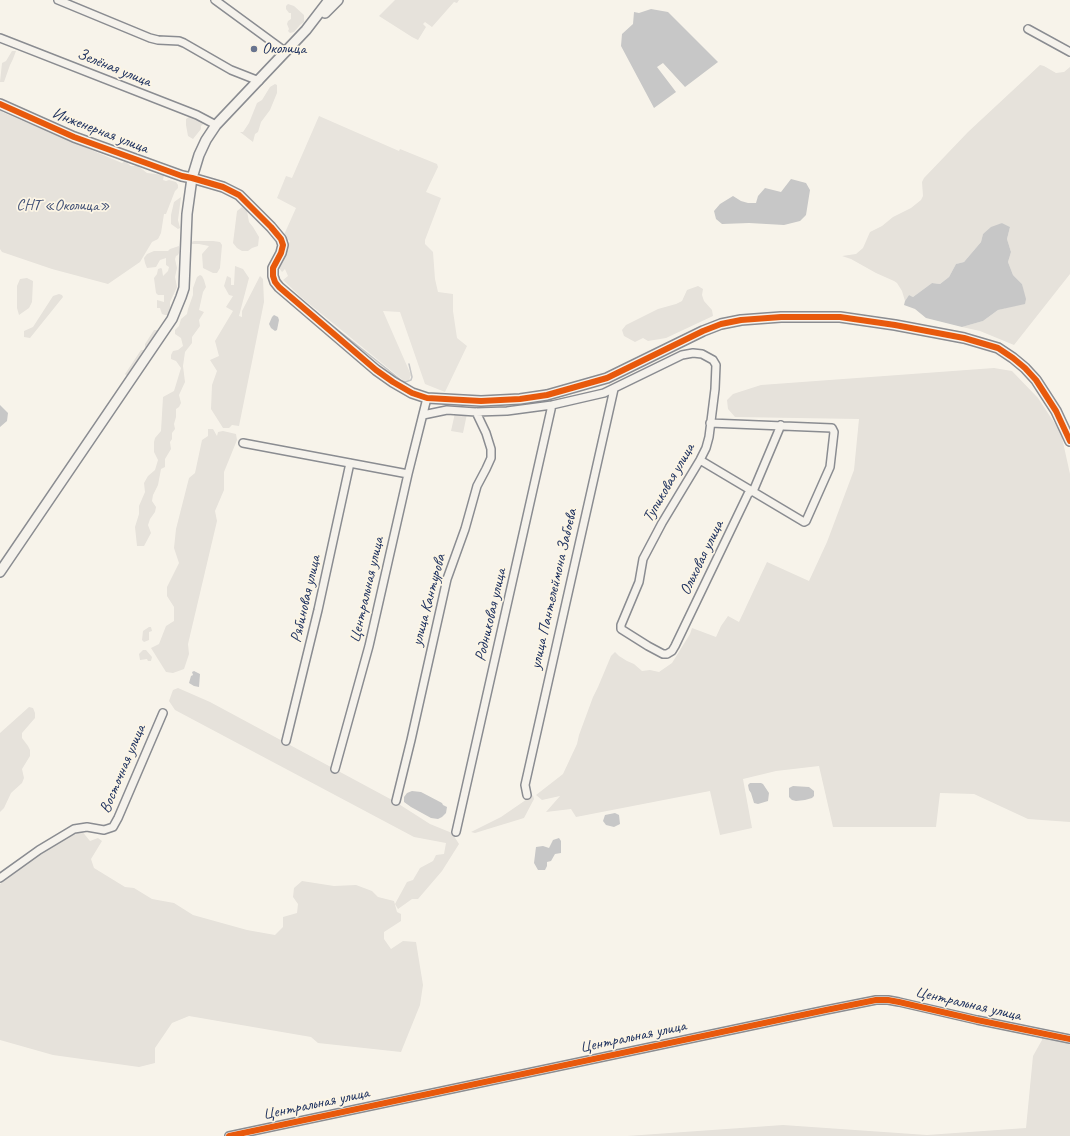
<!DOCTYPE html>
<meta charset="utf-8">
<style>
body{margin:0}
canvas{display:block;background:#f7f3ea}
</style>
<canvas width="1070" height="1136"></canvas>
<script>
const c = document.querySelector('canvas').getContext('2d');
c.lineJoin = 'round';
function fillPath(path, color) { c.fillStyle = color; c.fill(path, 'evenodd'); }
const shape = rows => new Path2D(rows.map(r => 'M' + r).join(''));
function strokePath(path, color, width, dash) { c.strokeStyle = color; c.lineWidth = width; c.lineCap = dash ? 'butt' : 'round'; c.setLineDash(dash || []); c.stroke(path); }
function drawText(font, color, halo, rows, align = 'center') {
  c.font = font + ' Caveat,sans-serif'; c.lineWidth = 3.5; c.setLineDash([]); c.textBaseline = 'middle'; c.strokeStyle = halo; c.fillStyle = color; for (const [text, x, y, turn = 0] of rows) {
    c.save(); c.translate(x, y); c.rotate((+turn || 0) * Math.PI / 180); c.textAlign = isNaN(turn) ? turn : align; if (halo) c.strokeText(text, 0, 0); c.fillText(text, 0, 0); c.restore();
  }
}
fillPath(shape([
 [319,116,399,151,400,149,437,164,438,167,426,192,441,198,425,240,425,244,433,252,435,279,438,292,453,294,453,311,457,338,467,346,445,392,425,384,400,312,383,311,411,375,409,380,404,381,302,298,283,280,288,276,285,269,282,272,279,268,290,241,283,237,296,208,277,198,286,176,292,178]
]), '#e8e4dd');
fillPath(shape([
 [395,0,459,0,457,3,454,2,432,27,425,22,423,24,426,27,418,40,412,37,379,16],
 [288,4,294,6,304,15,304,22,300,25,294,32,290,33,288,31,289,29,287,24,288,21,291,19,291,13,289,13,286,9,286,6],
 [12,51,16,51,13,59,10,65,4,82,0,82,2,63,6,61],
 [1040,65,1044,66,1056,73,1064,72,1070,67,1070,274,1014,345,980,331,962,327,983,321,998,310,1025,303,1022,284,1013,275,1008,262,1011,252,1007,239,1010,227,1002,223,983,234,981,242,964,262,956,264,949,277,940,284,932,283,913,297,909,295,905,301,902,291,897,283,894,281,876,273,851,259,842,256,856,254,863,248,870,232,882,226,893,217,911,208,921,200,923,196,922,182,924,178,968,132],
 [275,84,277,85,277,93,270,110,261,122,258,132,255,134,253,142,240,132,243,132,249,123,257,103,262,100,270,87],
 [0,108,2,110,2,112,122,163,125,161,131,166,138,166,147,173,164,175,163,180,166,181,169,180,176,182,178,185,178,188,175,191,166,214,164,214,161,233,158,239,152,242,140,262,108,284,52,269,2,252,0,249],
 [191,113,204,123,201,126,201,129,193,139,188,136,186,125,186,119,190,116],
 [181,197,178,220,180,228,178,229,171,224,171,215,174,202],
 [242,207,247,211,249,222,253,227,259,237,258,246,252,248,248,251,242,251,237,248,233,243,237,211],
 [194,241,213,241,220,242,222,245,220,268,217,273,213,273,203,268,202,254,209,246,199,244,192,244,191,242],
 [179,246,179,253,178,255,176,256,175,259,177,268,175,277,177,287,170,302,170,311,168,315,165,315,162,314,160,308,157,308,157,300,164,302,164,295,158,295,156,293,154,278,157,274,158,269,161,268,162,269,163,276,168,271,169,267,166,265,166,258,160,260,156,267,147,268,145,263,144,258,147,254,154,251,168,251,170,249],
 [235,266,243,269,249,278,239,316,242,317,242,311,260,276,263,279,264,302,239,426,232,425,229,428,223,428,211,409,212,385,217,371,210,360,219,356,215,341,233,311,226,307,233,296,229,295,224,286,227,276,231,278,231,285,234,285],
 [200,275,202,276,204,280,206,287,203,292,199,310,204,312,199,320,200,326,192,337,192,343,185,352,183,366,185,382,179,395,181,403,179,407,176,409,176,417,174,424,175,429,172,433,172,439,170,442,171,449,165,459,165,467,161,469,158,485,153,495,152,501,156,507,155,512,150,519,148,525,151,533,144,546,137,546,135,527,139,514,139,506,145,492,144,483,148,476,155,470,158,460,154,452,154,442,155,438,161,431,163,397,174,391,181,368,176,361,171,359,171,355,173,351,178,350,183,346,181,338,175,334,175,330,179,326,181,319,187,314,188,309,193,295,193,288,197,277],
 [27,278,33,281,32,302,29,308,19,315,17,308,17,286,20,279],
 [698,286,703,289,702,295,704,301,712,310,713,316,666,338,648,341,643,338,635,342,624,336,622,330,626,325,658,309,676,304,682,301,687,290],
 [59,294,62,295,63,297,30,338,24,337,24,331,33,327,53,296],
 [154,330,157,330,157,334,153,338,153,341,147,348,145,347,145,344],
 [141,350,144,350,144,352,128,375,126,375,125,374],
 [994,368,1012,371,1038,398,1061,433,1070,474,1070,822,1028,819,974,794,940,793,936,827,833,827,819,766,776,771,743,779,752,828,720,835,710,791,576,817,571,809,546,812,560,796,542,800,536,795,563,774,577,744,579,735,593,697,598,687,611,656,615,652,619,656,627,661,634,664,642,671,650,670,659,672,672,663,690,634,692,628,716,637,721,626,728,616,739,622,767,562,809,581,827,542,854,470,859,419,735,417,728,409,727,400,733,394,761,385],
 [455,413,467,414,463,433,451,431],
 [208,429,213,429,217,436,218,432,223,431,236,434,237,440,224,472,224,490,215,511,217,521,188,644,189,654,184,669,173,673,166,672,151,648,159,644,166,626,174,621,174,607,167,596,167,587,179,563,174,548,176,529,189,478,195,473,202,440,208,436],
 [149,627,151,627,152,631,149,632,149,640,144,642,142,640,143,631],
 [143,650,146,650,152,657,151,661,148,661,147,659,140,660,139,654],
 [178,688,210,702,394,801,430,824,452,833,459,844,442,871,418,899,412,899,398,909,395,904,407,882,413,880,420,868,433,861,436,855,444,854,446,843,414,837,175,710,169,701,173,690],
 [29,707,33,708,35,713,35,718,22,733,22,738,28,746,30,750,30,756,22,769,24,778,22,783,11,793,4,808,0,812,0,733],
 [533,795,534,799,524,818,488,829,475,833,471,832,501,817],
 [81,830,90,841,98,838,102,841,91,859,94,868,125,887,134,888,152,899,174,903,193,915,247,930,275,935,283,927,283,917,297,913,298,904,293,897,294,888,302,881,334,886,356,885,372,891,378,897,394,901,397,912,401,914,401,921,384,932,384,939,391,949,403,941,416,942,423,985,420,1005,401,1052,318,1043,311,1037,189,1016,172,1023,155,1048,155,1063,139,1067,53,1055,0,1040,0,884,72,831],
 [1044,1029,1070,1034,1070,1136,627,1136,783,1125,927,1135,1026,1128,1033,1056,1042,1040]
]), '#e6e2db');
fillPath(shape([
 [651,9,668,12,718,62,685,87,663,63,657,67,676,92,654,108,621,46,622,34,633,24,634,12,639,13],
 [791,179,806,183,810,190,806,215,800,221,784,225,749,223,722,224,716,219,714,211,720,204,733,196,741,201,748,203,756,203,758,196,765,188,781,192],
 [1002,223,1010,227,1007,239,1011,252,1008,262,1013,275,1022,284,1026,299,1025,304,998,310,983,321,962,327,926,318,915,309,904,305,905,301,909,295,913,297,932,283,940,284,949,277,956,264,964,262,981,242,983,234,991,227],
 [274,315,278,317,279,320,277,330,275,331,271,328,269,324,272,317],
 [0,405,8,413,7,421,0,427],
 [194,671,200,674,199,687,194,686,189,683,191,676,193,675,192,672],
 [750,783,761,783,763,784,769,793,768,801,758,804,754,803,751,793,749,790,748,785],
 [793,786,809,787,814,791,814,796,812,798,805,800,796,801,792,800,789,797,789,788],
 [412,791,421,792,442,803,443,805,447,807,446,813,442,817,438,819,431,818,411,807,404,802,404,797,407,793],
 [615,813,619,815,620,824,614,827,606,825,603,821,605,815],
 [559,838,561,841,561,853,555,854,551,861,547,862,547,866,545,870,538,870,534,863,536,847,543,846,549,848,553,840]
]), '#c7c7c7');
strokePath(shape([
 [282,283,294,294],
 [314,311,402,381,405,382,411,380,412,377,409,364]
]), '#c7c7c7', 1.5);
const street = shape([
 [58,0,150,38,158,40,179,41,184,43,231,70,259,81],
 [215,0,286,52],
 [1028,29,1070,52],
 [0,38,197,115,216,125],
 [423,415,447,410,476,412,507,411,552,405,604,393,682,355,693,353,702,354,713,360,716,365,715,389,709,437,706,448,700,460,662,523,643,559,639,582,621,625,621,629,648,646,663,654,667,654,672,651,675,646,748,494,754,489,781,425],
 [243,443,408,474],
 [700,460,804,522,806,521,830,467,834,432,832,428,710,423],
 [286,741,318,610,350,463],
 [335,769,369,646,408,474,427,398],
 [527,795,525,785,614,389],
 [396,801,411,740,447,579,465,529,477,486,486,469,491,458,491,449,486,433,476,412],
 [456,832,552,405],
 [0,878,39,850,74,829,87,827,104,830,113,827,118,818,163,713],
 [229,1136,826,1010,876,1000,888,1000,899,1002,977,1020,1070,1039]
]);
const secondary = shape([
 [325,13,338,0],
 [0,104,74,137,182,176,192,178,223,187,239,195,271,227,281,239,283,245,281,253,273,268,273,276,275,282,279,287,376,370,393,382,412,393,427,398,481,401,520,399,547,395,607,378,703,331,721,324,741,320,781,317,840,317,895,325,964,338,998,348,1013,358,1025,368,1036,380,1056,411,1070,441],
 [0,572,172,319,181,297,184,288,187,214,192,178,199,155,206,140,216,125,306,30,329,0]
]);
strokePath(street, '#8a8c91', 10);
strokePath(secondary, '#8a8c91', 12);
strokePath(street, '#f5f2ec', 7);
strokePath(secondary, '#f5f2ec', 9);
strokePath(shape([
 [0,104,74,137,182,176,192,178,223,187,239,195,271,227,281,239,283,245,281,253,273,268,273,276,275,282,279,287,376,370,393,382,412,393,427,398,481,401,520,399,547,395,607,378,703,331,721,324,741,320,781,317,840,317,895,325,964,338,998,348,1013,358,1025,368,1036,380,1056,411,1070,441],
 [229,1136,826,1010,876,1000,888,1000,899,1002,977,1020,1070,1039]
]), '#e8590c', 6);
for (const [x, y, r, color] of [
 [254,49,4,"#68748f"]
]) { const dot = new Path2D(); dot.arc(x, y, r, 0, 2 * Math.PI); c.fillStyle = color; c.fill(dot); strokePath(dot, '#fcf5e5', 1.5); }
drawText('16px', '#1b2f5e', '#fcf5e5', [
 ["Околица",262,49]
], 'left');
drawText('16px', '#1b2f5e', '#fcf5e5', [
 ["Зелёная улица",114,68,22],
 ["Инженерная улица",100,131,21],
 ["Тупиковая улица",669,483,-60],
 ["Ольховая улица",702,558,-64],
 ["улица Пантелеймона Забоева",554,589,-77],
 ["Центральная улица",367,590,-77],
 ["Рябиновая улица",306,599,-77],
 ["улица Кантурова",429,600,-75],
 ["Родниковая улица",491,615,-77],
 ["Восточная улица",123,769,-67],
 ["Центральная улица",968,1004,13],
 ["Центральная улица",633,1037,-12],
 ["Центральная улица",316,1104,-12]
]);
drawText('16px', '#425176', '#fcf5e5', [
 ["СНТ «Околица»",63,206]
]);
</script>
